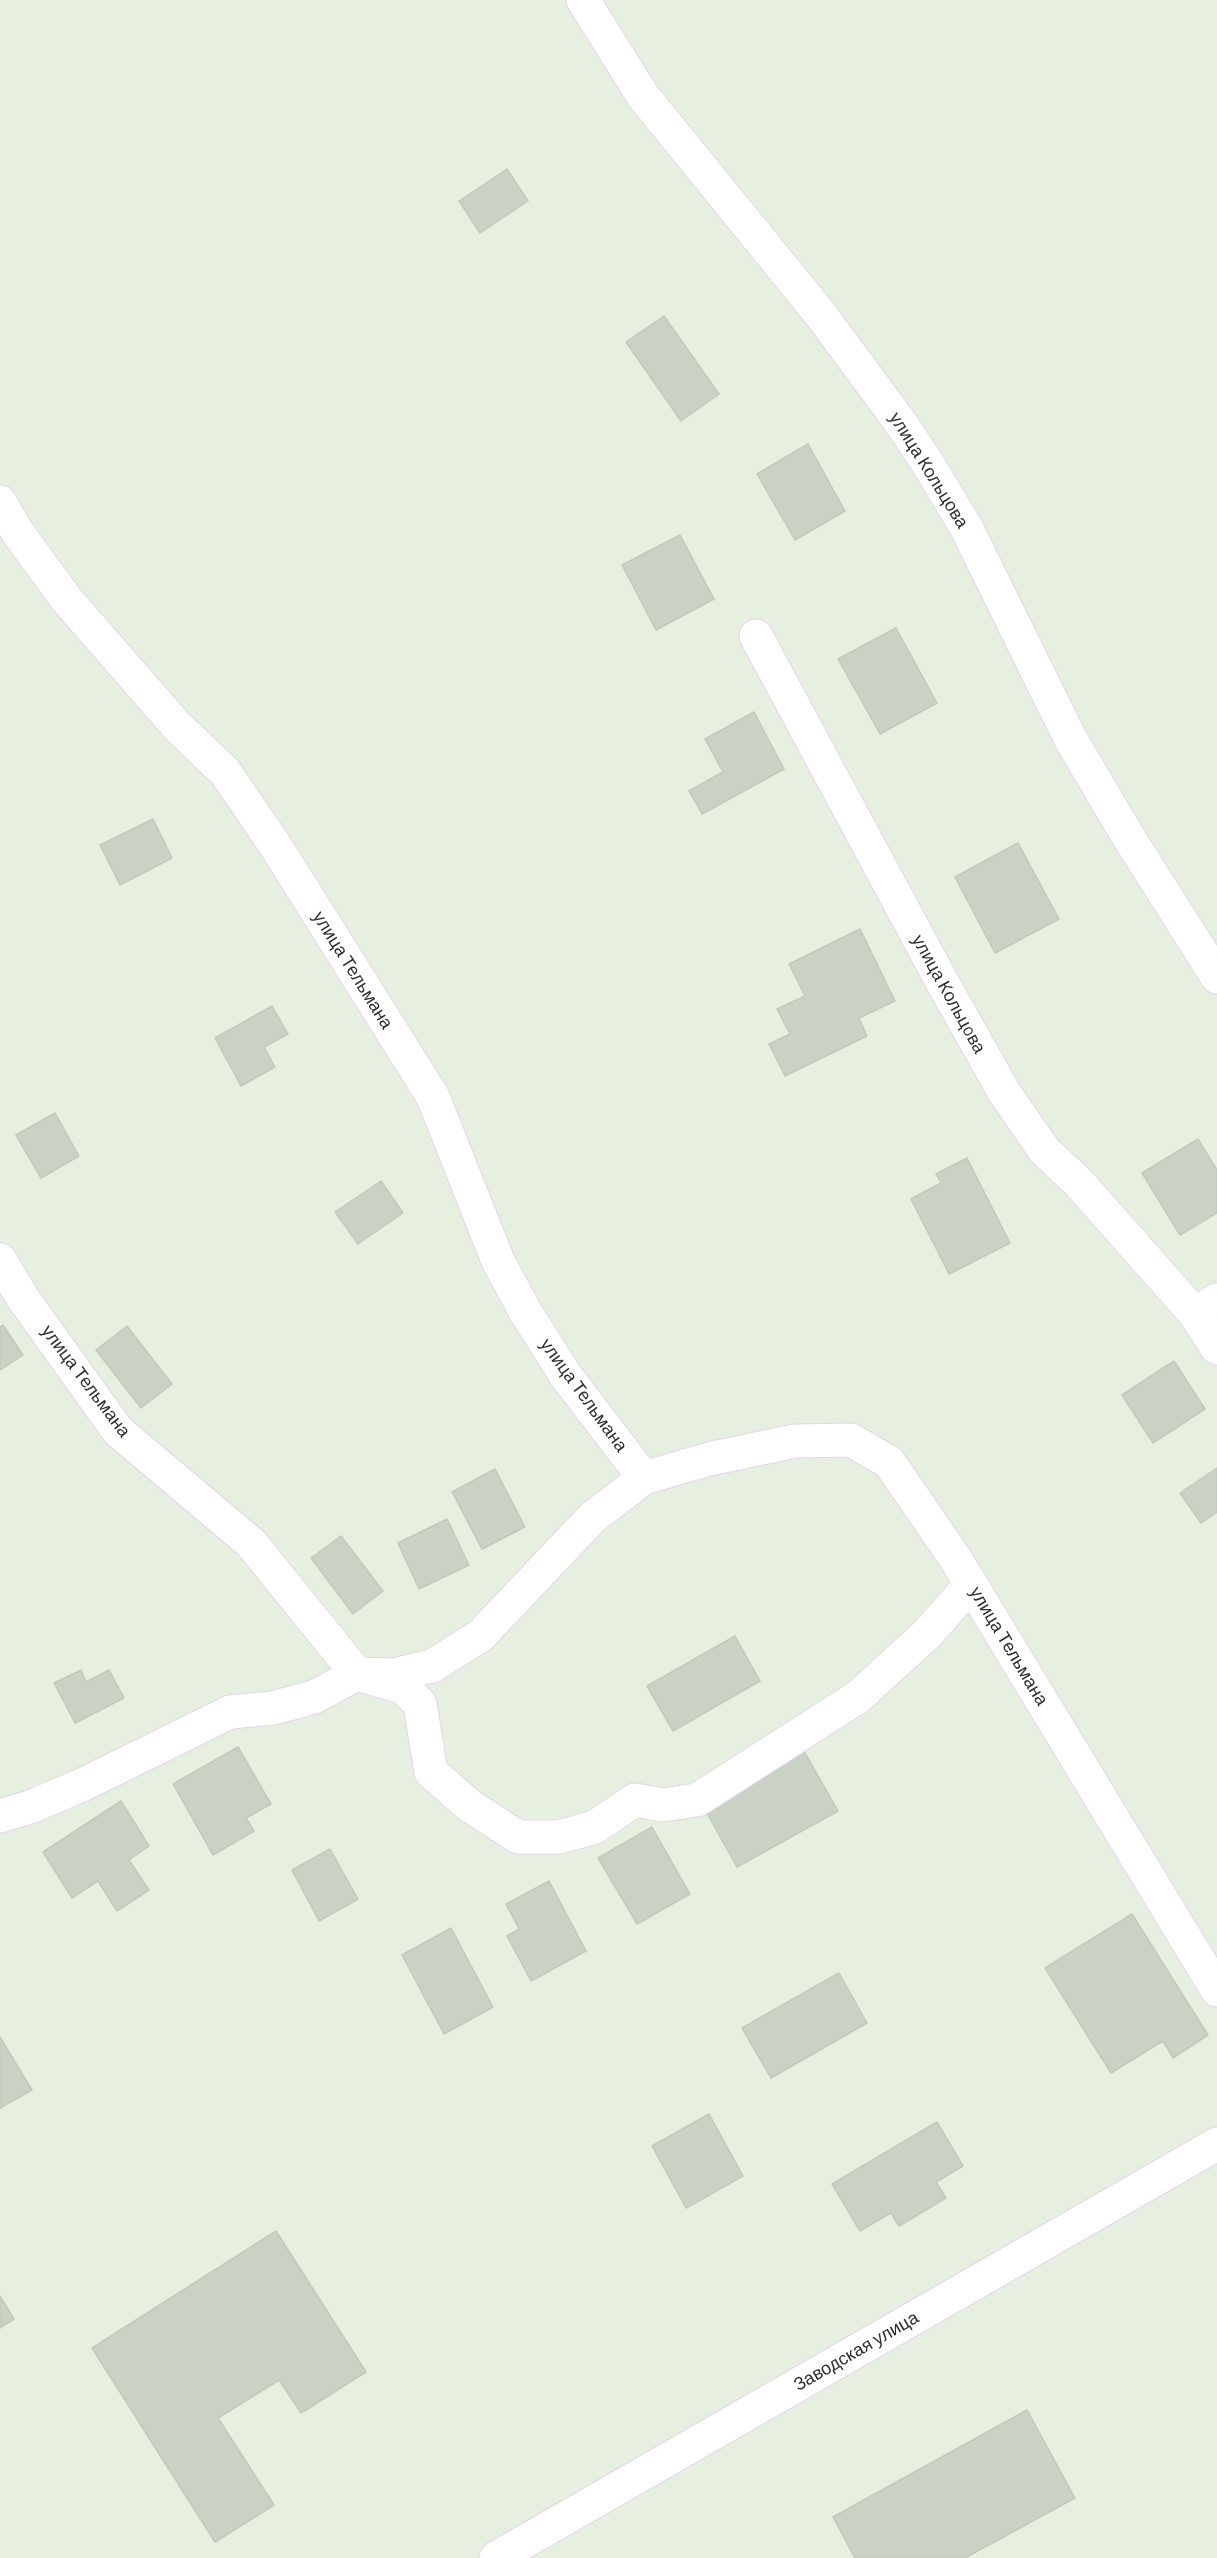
<!DOCTYPE html>
<meta charset="utf-8">
<style>
body{margin:0}
canvas{display:block;background:#e7efe1}
</style>
<canvas width="1217" height="2558"></canvas>
<script>
const c = document.querySelector('canvas').getContext('2d');
c.lineJoin = 'round';
function fillPath(path, color) { c.fillStyle = color; c.fill(path, 'evenodd'); }
const shape = rows => new Path2D(rows.map(r => 'M' + r).join(''));
function strokePath(path, color, width, dash) { c.strokeStyle = color; c.lineWidth = width; c.lineCap = dash ? 'butt' : 'round'; c.setLineDash(dash || []); c.stroke(path); }
function drawText(font, color, halo, rows, align = 'center') {
  c.font = font + ' Barlow,sans-serif'; c.lineWidth = 4.5; c.setLineDash([]); c.textBaseline = 'middle'; c.strokeStyle = halo; c.fillStyle = color; for (const [text, x, y, turn = 0] of rows) {
    c.save(); c.translate(x, y); c.rotate((+turn || 0) * Math.PI / 180); c.textAlign = isNaN(turn) ? turn : align; if (halo) c.strokeText(text, 0, 0); c.fillText(text, 0, 0); c.restore();
  }
}
const building = shape([
 [507,169,528,201,480,233,459,201,507,169],
 [664,316,719,394,681,421,626,342,664,316],
 [808,444,845,511,795,540,757,474,808,444],
 [680,535,714,599,656,630,622,565,680,535],
 [896,628,937,703,880,734,838,659,896,628],
 [754,712,784,769,702,814,689,791,723,772,705,739,754,712],
 [153,819,172,858,120,885,100,845,153,819],
 [1018,843,1059,919,995,953,955,877,1018,843],
 [860,929,895,1001,859,1018,867,1036,785,1076,769,1044,790,1034,777,1009,805,996,789,964,860,929],
 [272,1006,288,1034,264,1047,275,1067,241,1086,215,1038,272,1006],
 [55,1113,79,1156,41,1178,16,1135,55,1113],
 [1198,1139,1217,1170,1217,1213,1180,1235,1142,1173,1198,1139],
 [967,1158,1010,1243,949,1274,911,1199,941,1183,936,1174,967,1158],
 [381,1181,403,1213,358,1244,335,1212,381,1181],
 [3,1325,23,1355,0,1370,0,1327,3,1325],
 [127,1326,172,1384,141,1408,96,1350,127,1326],
 [1174,1361,1205,1409,1153,1443,1122,1395,1174,1361],
 [1217,1468,1217,1512,1201,1523,1180,1493,1217,1468],
 [495,1469,525,1527,482,1549,452,1492,495,1469],
 [447,1519,469,1565,419,1589,398,1543,447,1519],
 [341,1536,383,1591,353,1614,311,1558,341,1536],
 [735,1636,760,1681,673,1731,647,1686,735,1636],
 [81,1670,86,1682,109,1670,124,1698,75,1723,54,1683,81,1670],
 [238,1747,271,1804,246,1818,254,1831,213,1855,173,1784,238,1747],
 [804,1751,838,1811,737,1867,704,1808,804,1751],
 [121,1801,149,1846,129,1860,149,1890,117,1911,98,1881,72,1898,43,1852,121,1801],
 [652,1827,690,1894,637,1924,598,1858,652,1827],
 [330,1849,358,1899,319,1921,292,1870,330,1849],
 [549,1881,586,1951,531,1981,507,1936,519,1929,506,1904,549,1881],
 [1132,1914,1208,2035,1173,2058,1163,2041,1111,2073,1045,1968,1132,1914],
 [451,1928,493,2007,444,2034,402,1955,451,1928],
 [839,1973,867,2023,771,2078,742,2028,839,1973],
 [0,2037,32,2090,0,2108,0,2037],
 [709,2114,743,2176,686,2208,652,2146,709,2114],
 [937,2122,963,2166,936,2182,946,2198,899,2226,891,2213,860,2231,832,2184,937,2122],
 [276,2231,366,2372,301,2413,279,2380,218,2418,274,2505,215,2542,92,2348,276,2231],
 [0,2296,14,2319,0,2328,0,2296],
 [1027,2410,1075,2498,965,2558,855,2558,833,2517,1027,2410]
]);
fillPath(building, '#cad2c6');
strokePath(building, '#c0cbba', 1.5);
const minor = shape([
 [583,0,643,96,821,315,903,426,928,464,966,527,1070,738,1126,833,1217,977],
 [0,502,18,533,67,600,177,726,225,772,275,845,433,1097,498,1261,525,1311,566,1376,644,1478],
 [756,636,940,978,1004,1092,1044,1150,1079,1183,1195,1314],
 [0,1260,22,1297,118,1431,251,1543,357,1674,403,1687,420,1704,431,1772,470,1806,518,1837,559,1837,595,1827,635,1800,663,1805,697,1800,858,1697,928,1633,971,1584],
 [1217,1300,1195,1314,1217,1348],
 [0,1816,30,1807,82,1785,230,1712,273,1708,314,1697,357,1674,393,1675,432,1666,480,1636,592,1518,644,1478,709,1459,795,1441,851,1440,889,1462,955,1558,1217,1990],
 [496,2558,1217,2144]
]);
strokePath(minor, '#e3d6e6', 35);
strokePath(minor, '#fff', 33);
drawText('18px', '#2e2e2e', '#fff', [
 ["улица Кольцова",929,470,58],
 ["улица Тельмана",353,970,58],
 ["улица Кольцoва",949,994,61],
 ["улица Тельмана",86,1381,53],
 ["улица Тельмана",584,1395,54],
 ["улица Тельмана",1009,1646,59],
 ["Заводская улица",856,2351,-30]
]);
</script>
